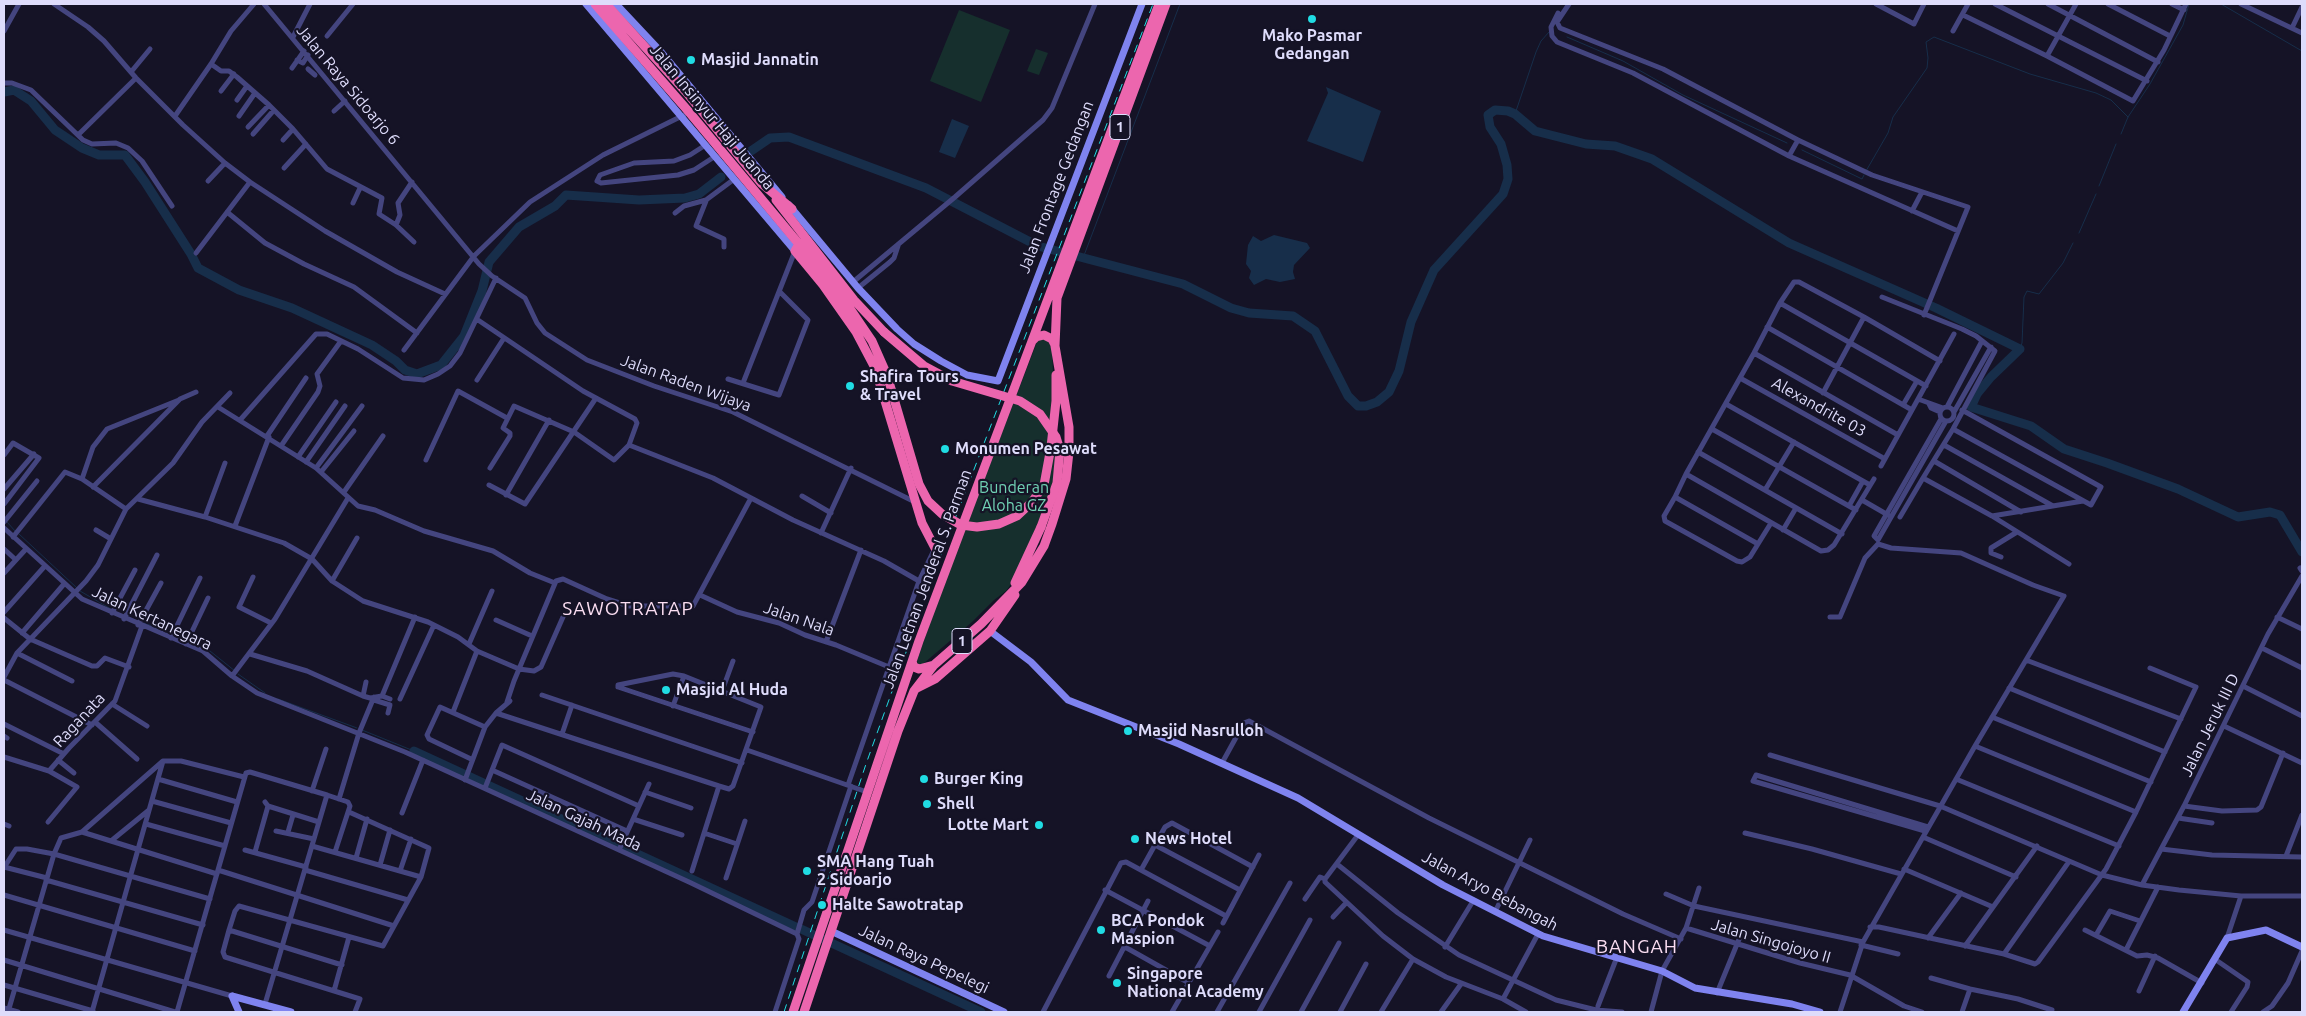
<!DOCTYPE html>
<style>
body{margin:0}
#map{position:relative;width:2306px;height:1016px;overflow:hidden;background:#151326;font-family:Ubuntu,sans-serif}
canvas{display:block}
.frame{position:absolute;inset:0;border:5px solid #dedcfb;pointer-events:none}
</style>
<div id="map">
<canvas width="2306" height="1016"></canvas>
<div class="frame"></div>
</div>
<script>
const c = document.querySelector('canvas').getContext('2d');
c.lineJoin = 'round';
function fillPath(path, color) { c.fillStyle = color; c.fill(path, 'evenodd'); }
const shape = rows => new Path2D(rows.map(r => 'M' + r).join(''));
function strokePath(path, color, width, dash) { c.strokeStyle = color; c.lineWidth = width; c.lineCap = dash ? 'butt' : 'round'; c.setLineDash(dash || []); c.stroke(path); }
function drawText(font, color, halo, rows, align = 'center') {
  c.font = font + ' Ubuntu,sans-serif'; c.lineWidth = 4.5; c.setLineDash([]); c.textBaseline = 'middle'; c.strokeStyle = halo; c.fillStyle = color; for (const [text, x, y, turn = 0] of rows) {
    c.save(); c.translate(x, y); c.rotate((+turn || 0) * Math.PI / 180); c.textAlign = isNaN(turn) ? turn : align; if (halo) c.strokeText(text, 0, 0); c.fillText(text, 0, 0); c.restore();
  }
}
fillPath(shape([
 [959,10,1010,30,981,102,930,81],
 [1036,49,1048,53,1039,75,1027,71],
 [1041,339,1048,339,1052,349,1056,445,1053,484,1017,576,1006,591,994,600,972,622,923,664,918,664,917,661,940,594,1037,342]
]), '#162f2d');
fillPath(shape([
 [1326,87,1381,111,1363,162,1307,141,1328,93],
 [952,119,969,126,955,158,939,152],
 [1274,235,1307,243,1310,248,1294,265,1293,272,1295,279,1280,282,1266,279,1254,285,1249,278,1251,271,1246,264,1248,245,1253,236,1261,241]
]), '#172e4a');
strokePath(shape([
 [2221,4,2302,51],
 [1567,37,1623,61,1683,95,1787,143],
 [1515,114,1536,52,1541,41,1549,32],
 [2121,134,2128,117,2150,84,2183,25,2189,4],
 [1802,150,1862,179,1864,175],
 [1866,171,1888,133,1893,117,1927,68,1928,58,1926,42,1934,37,2030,74,2096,93,2111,100,2128,117],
 [2099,186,2116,144],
 [2079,233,2096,194],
 [1083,258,1180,4],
 [2020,349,2022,343,2024,297,2027,291,2039,294,2063,263,2073,243],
 [7,522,16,532],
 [19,534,77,588],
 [80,591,111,609],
 [144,623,171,633],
 [174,635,187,640],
 [190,642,210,651,235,671],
 [238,674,265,693],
 [278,699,357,728],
 [362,730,414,751]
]), '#172e4a', 1);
strokePath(shape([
 [4,92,14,90,31,101,55,130,82,148,99,155,125,155,145,182,191,254,198,268,239,290,292,308,372,345,396,361,405,370,417,374,441,365,464,336,482,291,489,262,519,227,555,206,566,195,639,200,685,198,699,194,721,177],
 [751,151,770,138,789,137,926,188,1038,246,1183,284,1231,308,1249,313,1293,316,1315,331,1348,396,1358,406,1366,406,1377,402,1389,392,1399,371,1411,322,1434,270,1503,194,1508,179,1507,165,1501,144,1490,127,1488,115,1495,110,1508,111,1515,114,1535,131,1586,144,1615,146,1652,159,1789,243,1936,308,2020,349,1991,377,1977,394,1971,407,2031,426,2064,449,2107,463,2178,489,2238,517,2270,512,2280,515,2302,552],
 [414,751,796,927],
 [801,929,981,1012]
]), '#172e4a', 9);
strokePath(shape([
 [54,4,88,27,104,41,136,78,183,125,225,163,250,182,325,231,397,272,445,294],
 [264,4,479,264,492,276,525,298,537,323,545,333,587,360,654,386,733,412,915,502],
 [1569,4,1557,22,1560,28,1663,69,1798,140,1872,175,1968,207,1924,315],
 [1876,4,1914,24,1924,4],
 [1995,4,2147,81],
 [2048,4,2158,62],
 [2108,4,2170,36],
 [2172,4,2184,10],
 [2241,4,2302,33],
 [1558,13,1551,27,1552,36,1557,42,1633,73,1789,156,1958,231],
 [1963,15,2047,56,2133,101,2164,50,2186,4],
 [2292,28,2302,7],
 [4,31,19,4],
 [1953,31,1968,4],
 [327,36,353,4],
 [293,37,310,4],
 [2047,56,2076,4],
 [297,60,303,63,308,55],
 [211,64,221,71,229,71,237,77,269,105,293,129,327,169,382,198,379,214,396,225,414,242],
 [292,68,304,51],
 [308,69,315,75],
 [131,72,150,49],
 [4,83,12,83,31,90,83,140,92,144,116,143,128,148,142,161,172,206],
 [221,91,234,74],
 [237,100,247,86],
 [334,111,345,101],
 [175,116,211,64,231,31,254,4],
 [239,116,255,93],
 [248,127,269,105],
 [253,134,274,110],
 [78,135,136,78],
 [283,140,293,129],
 [704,146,690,155,674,161,634,163,600,175,597,181,601,183,678,175,694,170,714,157],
 [1789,156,1798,140],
 [284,168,306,144],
 [208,181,225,163],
 [706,201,696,226,724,239,724,247],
 [353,203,360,188],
 [1912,211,1922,192],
 [227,212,265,243,304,264,354,287,417,333],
 [675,213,684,206,706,200,733,180],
 [396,225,400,215,398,203,412,182],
 [196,253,250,182],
 [853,282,955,197,1043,120,1052,108,1095,4],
 [858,288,890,262,894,258,898,246],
 [1882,297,1962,329,1976,336,1995,351,1953,429,1923,478,1992,516,2069,564],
 [1780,303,1926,386],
 [478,320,583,391,635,419,637,423,629,445,614,460,574,432,514,406,503,428,510,433,510,436,490,468],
 [1767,327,1912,410],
 [404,350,474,256,530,202,603,155,684,115],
 [1754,353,1898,435],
 [1740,378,1885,459],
 [728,379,779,395,808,320,780,292],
 [477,380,504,338],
 [743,383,795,251],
 [1823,393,1864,317],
 [1918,399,1943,408],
 [1726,404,1870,485],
 [1929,404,1931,408,1940,412],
 [1903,405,1917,381],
 '1940 414a7 7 0 1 1 14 0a7 7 0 1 1-14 0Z',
 [218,407,316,468,358,506,375,510,424,531,493,551,530,573,555,583],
 [1947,407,1982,341],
 [1954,412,1991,347],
 [241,419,316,334,327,334,358,349,403,378,424,380,438,374,450,366,460,353,496,278],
 [1941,419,1874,536,1878,540,1946,421],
 [1712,429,1856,510],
 [1953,429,2091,505,2101,487,1962,410],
 [267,436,306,378],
 [629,445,713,478,793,520,884,561,919,581],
 [1944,445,2053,506],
 [281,446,318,392,320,386,317,374,341,341],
 [1698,452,1842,534],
 [4,455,13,443,39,458,4,504],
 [298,457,336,402],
 [426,460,458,391,507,418],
 [1934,461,2021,512],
 [306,462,345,406],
 [1881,466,1954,334],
 [316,468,362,406],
 [321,472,354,431],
 [82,479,93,447,107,429,179,400],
 [1874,479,1834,545,1828,550,1821,551,1686,474,1754,353,1780,303,1794,282,1799,282,1864,317,1940,361],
 [489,485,525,504,596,398],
 [93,487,180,399,196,392],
 [4,489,34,454],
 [1765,490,1794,442],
 [344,492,383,436],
 [506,495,549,420],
 [802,496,831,513],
 [1675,497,1686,474],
 [138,499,205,517,284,543,312,559,332,581,363,601,428,622,458,637,477,651,519,669,534,671,541,667,563,617],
 [1862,500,1888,515],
 [1849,506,1863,481],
 [1992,516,2083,501],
 [205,517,225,463],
 [1900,517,1923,478],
 [4,522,37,481],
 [235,526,269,437],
 [4,528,82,599,203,651,232,676,257,693,405,752,689,882,797,934],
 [96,530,111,539],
 [1783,530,1796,508],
 [821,533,851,468],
 [13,537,65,472,82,479,126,509],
 [1758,544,1675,497,1664,516,1665,521,1737,561,1742,562,1750,557,1758,544,1771,523],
 [4,549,16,560],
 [2001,557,1991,553,1991,548,2017,532],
 [2300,568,2302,571],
 [4,573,26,549],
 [253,577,239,607,271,623],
 [332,581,357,538],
 [700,595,737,612,779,623,805,635,836,645,889,667],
 [4,612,44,567],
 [112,613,135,570],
 [1830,617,1840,617,1865,558,1878,544],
 [2277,617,2302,629],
 [4,618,30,639,92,666,97,666,105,658,129,667],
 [124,619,157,555],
 [496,620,532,636],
 [138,625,161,583],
 [22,633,64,584],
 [171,638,200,578],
 [826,642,861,550],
 [186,644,208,598],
 [469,644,492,591],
 [2262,648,2302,668],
 [17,653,72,681],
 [250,654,307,671,363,696,370,698,382,696,390,699],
 [2026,660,2181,719],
 [232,676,275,619,348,498],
 [4,677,17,653,86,581,98,565,126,509,173,463,202,422,230,393],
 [4,680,92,725],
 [2243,686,2302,716],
 [618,687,753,732],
 [2009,688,2165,752],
 [722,691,733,661],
 [542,695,742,763],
 [363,696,366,682],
 [382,696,415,617],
 [400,699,434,625],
 [374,700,390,705,388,713],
 [507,702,514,681,556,581,563,579,607,599,629,606,693,606,751,498],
 [112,704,147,726],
 [673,706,684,676],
 [453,712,477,651],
 [496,713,719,786,729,789,733,786,761,707,684,676,673,674,618,685,618,687],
 [1992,717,2151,782],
 [95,722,137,759],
 [4,724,64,754],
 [2224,726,2302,763],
 [562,734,572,705],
 [4,736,7,738],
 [1975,746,2136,812],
 [747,750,867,792],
 [1770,755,1940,806,2102,875,2142,885,2179,890,2241,896,2302,896],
 [4,757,49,771,77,787,48,822],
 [471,759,429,739,427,735,440,707,485,727],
 [58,760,74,773],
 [1222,763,1244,723,1249,721,1429,818,1623,914,1681,939],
 [492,770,627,831],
 [49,771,69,748,115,701,142,626],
 [158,779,237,802],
 [1956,779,2119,846],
 [465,780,485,727,496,713,510,701],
 [848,785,919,581,935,548],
 [485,788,502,745,639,806],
 [312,791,326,749],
 [645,792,691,808],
 [339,799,359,733,374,697],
 [152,801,231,823],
 [265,802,268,806,319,822],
 [2184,806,2222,811,2257,810,2261,807,2283,753],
 [402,813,423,760],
 [2178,818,2212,823],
 [633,819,682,835],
 [4,824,9,826],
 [146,824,225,846],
 [276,831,314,839],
 [1925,831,1753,781,1756,775,1928,827],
 [82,832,217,874],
 [288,832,293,815],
 [704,833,737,844],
 [1745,833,1812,849,1901,874],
 [1358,835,1325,879,1325,882,1383,936,1413,959,1446,977,1503,999,1526,1012],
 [1923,837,2016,877],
 [111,841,149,810],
 [1155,845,1240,890],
 [312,846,421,877],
 [2161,849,2212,855,2302,857],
 [245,850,306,867],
 [619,850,649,784],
 [255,852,268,806],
 [2286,856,2302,815],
 [356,858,367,819],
 [1337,864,1398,913,1459,955,1556,1000,1596,1010,1622,1012],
 [380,865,390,830],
 [5,866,16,849,27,849,54,854,210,899],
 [4,867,47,878],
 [1904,869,1993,907],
 [218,870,394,926],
 [305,870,408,900],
 [1141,870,1165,827,1172,823,1253,867],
 [400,871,411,839],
 [692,871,719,786],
 [726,878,745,821],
 [46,880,203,925],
 [2142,885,2184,806,2268,634,2302,576],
 [1105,890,1210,946],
 [1666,894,1694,906,1863,942,1975,746,2064,596,2033,585,1961,553,1891,548,1878,544],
 [4,895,195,951],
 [1305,899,1320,877,1325,879],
 [1495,912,1530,840],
 [1333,917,1346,903],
 [1223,923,1259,855],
 [1870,927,1879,927,2004,954,2035,964,2038,962,2106,869,2136,812,2196,687,2150,668],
 [1686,928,1800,963,1850,975,1904,1006,1922,1012],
 [4,930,232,996],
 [229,930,235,911,239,906,383,946,421,877,429,848,349,812],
 [2085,930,2137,956,2147,955,2158,958,2202,983],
 [2096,935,2110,911,2140,921],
 [1928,938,1961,893],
 [2227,938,2241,896],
 [1861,945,1898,954],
 [1965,946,2037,846],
 [1125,947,1189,983],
 [1445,947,1473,901],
 [2126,950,2158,887],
 [2004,954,2068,863],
 [4,960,175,1012],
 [2216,960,2248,982,2247,987,2231,1012],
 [342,965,229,930,223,952,225,957,360,999,355,1012],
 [1109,976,1148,901],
 [1931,978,1970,989,2018,999,2052,1010],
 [4,985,93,1011],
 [334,991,349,937],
 [2139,991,2155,956],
 [1717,993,1742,932],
 [1503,999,1538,934],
 [265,1004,327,795,348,802,350,806,335,852],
 [1598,1006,1617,957],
 [4,1008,18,1012],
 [8,1012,54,854,61,838,82,832,163,761,181,761,244,777],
 [92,1012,163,761],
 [177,1012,246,773,250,772,327,795],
 [775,1012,799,939,797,934,804,910,812,902,851,786],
 [1043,1012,1121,863,1126,862,1226,916],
 [1172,1012,1218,932],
 [1217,1012,1290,883],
 [1259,1012,1310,920],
 [1301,1012,1339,943],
 [1340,1012,1366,964],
 [1381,1012,1413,959],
 [1441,1012,1461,984],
 [1651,1012,1662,971,1686,928,1699,888],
 [1840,1012,1863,942],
 [1962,1012,1970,989],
 [2263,1012,2272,1006,2288,983,2302,951]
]), '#44457f', 5);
strokePath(shape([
 [586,4,795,251],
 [616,4,662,53,782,197],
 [789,205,858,288,897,329,914,344,941,361,967,375,998,381,1142,4],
 [990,631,1031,662,1068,700,1179,744,1298,798,1443,885,1543,936,1662,971,1695,988,1792,1004,1820,1012],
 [831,931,1004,1012],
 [232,996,291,1012],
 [232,996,239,1012],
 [2183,1012,2227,938,2266,930,2302,947]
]), '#7f83ef', 7);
strokePath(shape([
 [595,4,689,112,838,291,872,341,887,375],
 [606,4,686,92,761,183,792,209],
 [776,200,854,300,884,332],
 [799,244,795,251,823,285,856,332,875,368,922,523,935,548],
 [1032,341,1036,337,1044,335,1052,339,1055,345],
 [1051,447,1056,401,1056,375],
 [1015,583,1041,527],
 [912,662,914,667,919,669,934,665],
 [917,688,935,679,990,631,1015,595],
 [793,1012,919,641,1159,4],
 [804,1012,898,731,914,691,934,665,981,624,1022,582,1044,546,1052,524,1066,479,1069,452,1069,427,1055,346,1057,298,1166,4]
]), '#ec66ae', 9);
strokePath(shape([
 [784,1012,866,764,938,563,1153,4]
]), '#20dce3', 1, [8, 6]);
strokePath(shape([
 [884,332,924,366,952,381,1020,401,1040,414,1056,437,1060,450,1057,483,1041,527],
 [887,375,919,484,928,501,942,514,961,525,977,527,999,524,1017,516,1032,502,1044,485,1051,447]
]), '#ec66ae', 9);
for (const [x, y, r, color] of [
 [1312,19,5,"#20dce3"],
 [691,60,5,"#20dce3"],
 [850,386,5,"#20dce3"],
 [945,449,5,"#20dce3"],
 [666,690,5,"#20dce3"],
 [1128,731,5,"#20dce3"],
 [924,779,5,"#20dce3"],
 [927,804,5,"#20dce3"],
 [1039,825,5,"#20dce3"],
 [1135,839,5,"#20dce3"],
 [807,871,5,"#20dce3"],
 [822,905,5,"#20dce3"],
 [1101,930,5,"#20dce3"],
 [1117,983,5,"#20dce3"]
]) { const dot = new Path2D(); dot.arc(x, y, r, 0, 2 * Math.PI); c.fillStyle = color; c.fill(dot); strokePath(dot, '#151326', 2); }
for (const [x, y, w] of [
 [1120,127,20],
 [962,641,20]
]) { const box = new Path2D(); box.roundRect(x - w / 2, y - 12.5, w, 25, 4); c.fillStyle = '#151326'; c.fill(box); strokePath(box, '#dedcfb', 1); }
drawText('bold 15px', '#dedcfb', null, [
 ["1",1120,127],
 ["1",962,641]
]);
drawText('bold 16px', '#dedcfb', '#151326', [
 ["Mako Pasmar",1312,36,"center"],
 ["Gedangan",1312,54,"center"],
 ["Masjid Jannatin",701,60],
 ["Shafira Tours",860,377],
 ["& Travel",860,395],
 ["Monumen Pesawat",955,449],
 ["Masjid Al Huda",676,690],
 ["Masjid Nasrulloh",1138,731],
 ["Burger King",934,779],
 ["Shell",937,804],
 ["Lotte Mart",1029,825,"right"],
 ["News Hotel",1145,839],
 ["SMA Hang Tuah",817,862],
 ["2 Sidoarjo",817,880],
 ["Halte Sawotratap",832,905],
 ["BCA Pondok",1111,921],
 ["Maspion",1111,939],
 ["Singapore",1127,974],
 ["National Academy",1127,992]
], 'left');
drawText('16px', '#dedcfb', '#151326', [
 ["Jalan Raya Sidoarjo 6",348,85,50],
 ["Jalan Insinyur Haji Juanda",712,117,50],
 ["Jalan Frontage Gedangan",1056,187,-69],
 ["Jalan Raden Wijaya",686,383,20],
 ["Alexandrite 03",1819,407,29],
 ["Jalan Letnan Jenderal S. Parman",927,579,-70],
 ["Jalan Kertanegara",152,618,25],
 ["Jalan Nala",799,619,19],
 ["Raganata",79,720,-47],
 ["Jalan Jeruk III D",2210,725,-64],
 ["Jalan Gajah Mada",584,820,25],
 ["Jalan Aryo Bebangah",1490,891,28],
 ["Jalan Singojoyo II",1771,941,16],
 ["Jalan Raya Pepelegi",924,959,25]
]);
drawText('16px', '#70d2b4', '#151326', [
 ["Bunderan",1014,488],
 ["Aloha GZ",1014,506]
]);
c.letterSpacing = '1px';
drawText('19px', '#fbdef2', '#151326', [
 ["SAWOTRATAP",628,609],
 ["BANGAH",1637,947]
]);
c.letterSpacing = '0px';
</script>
